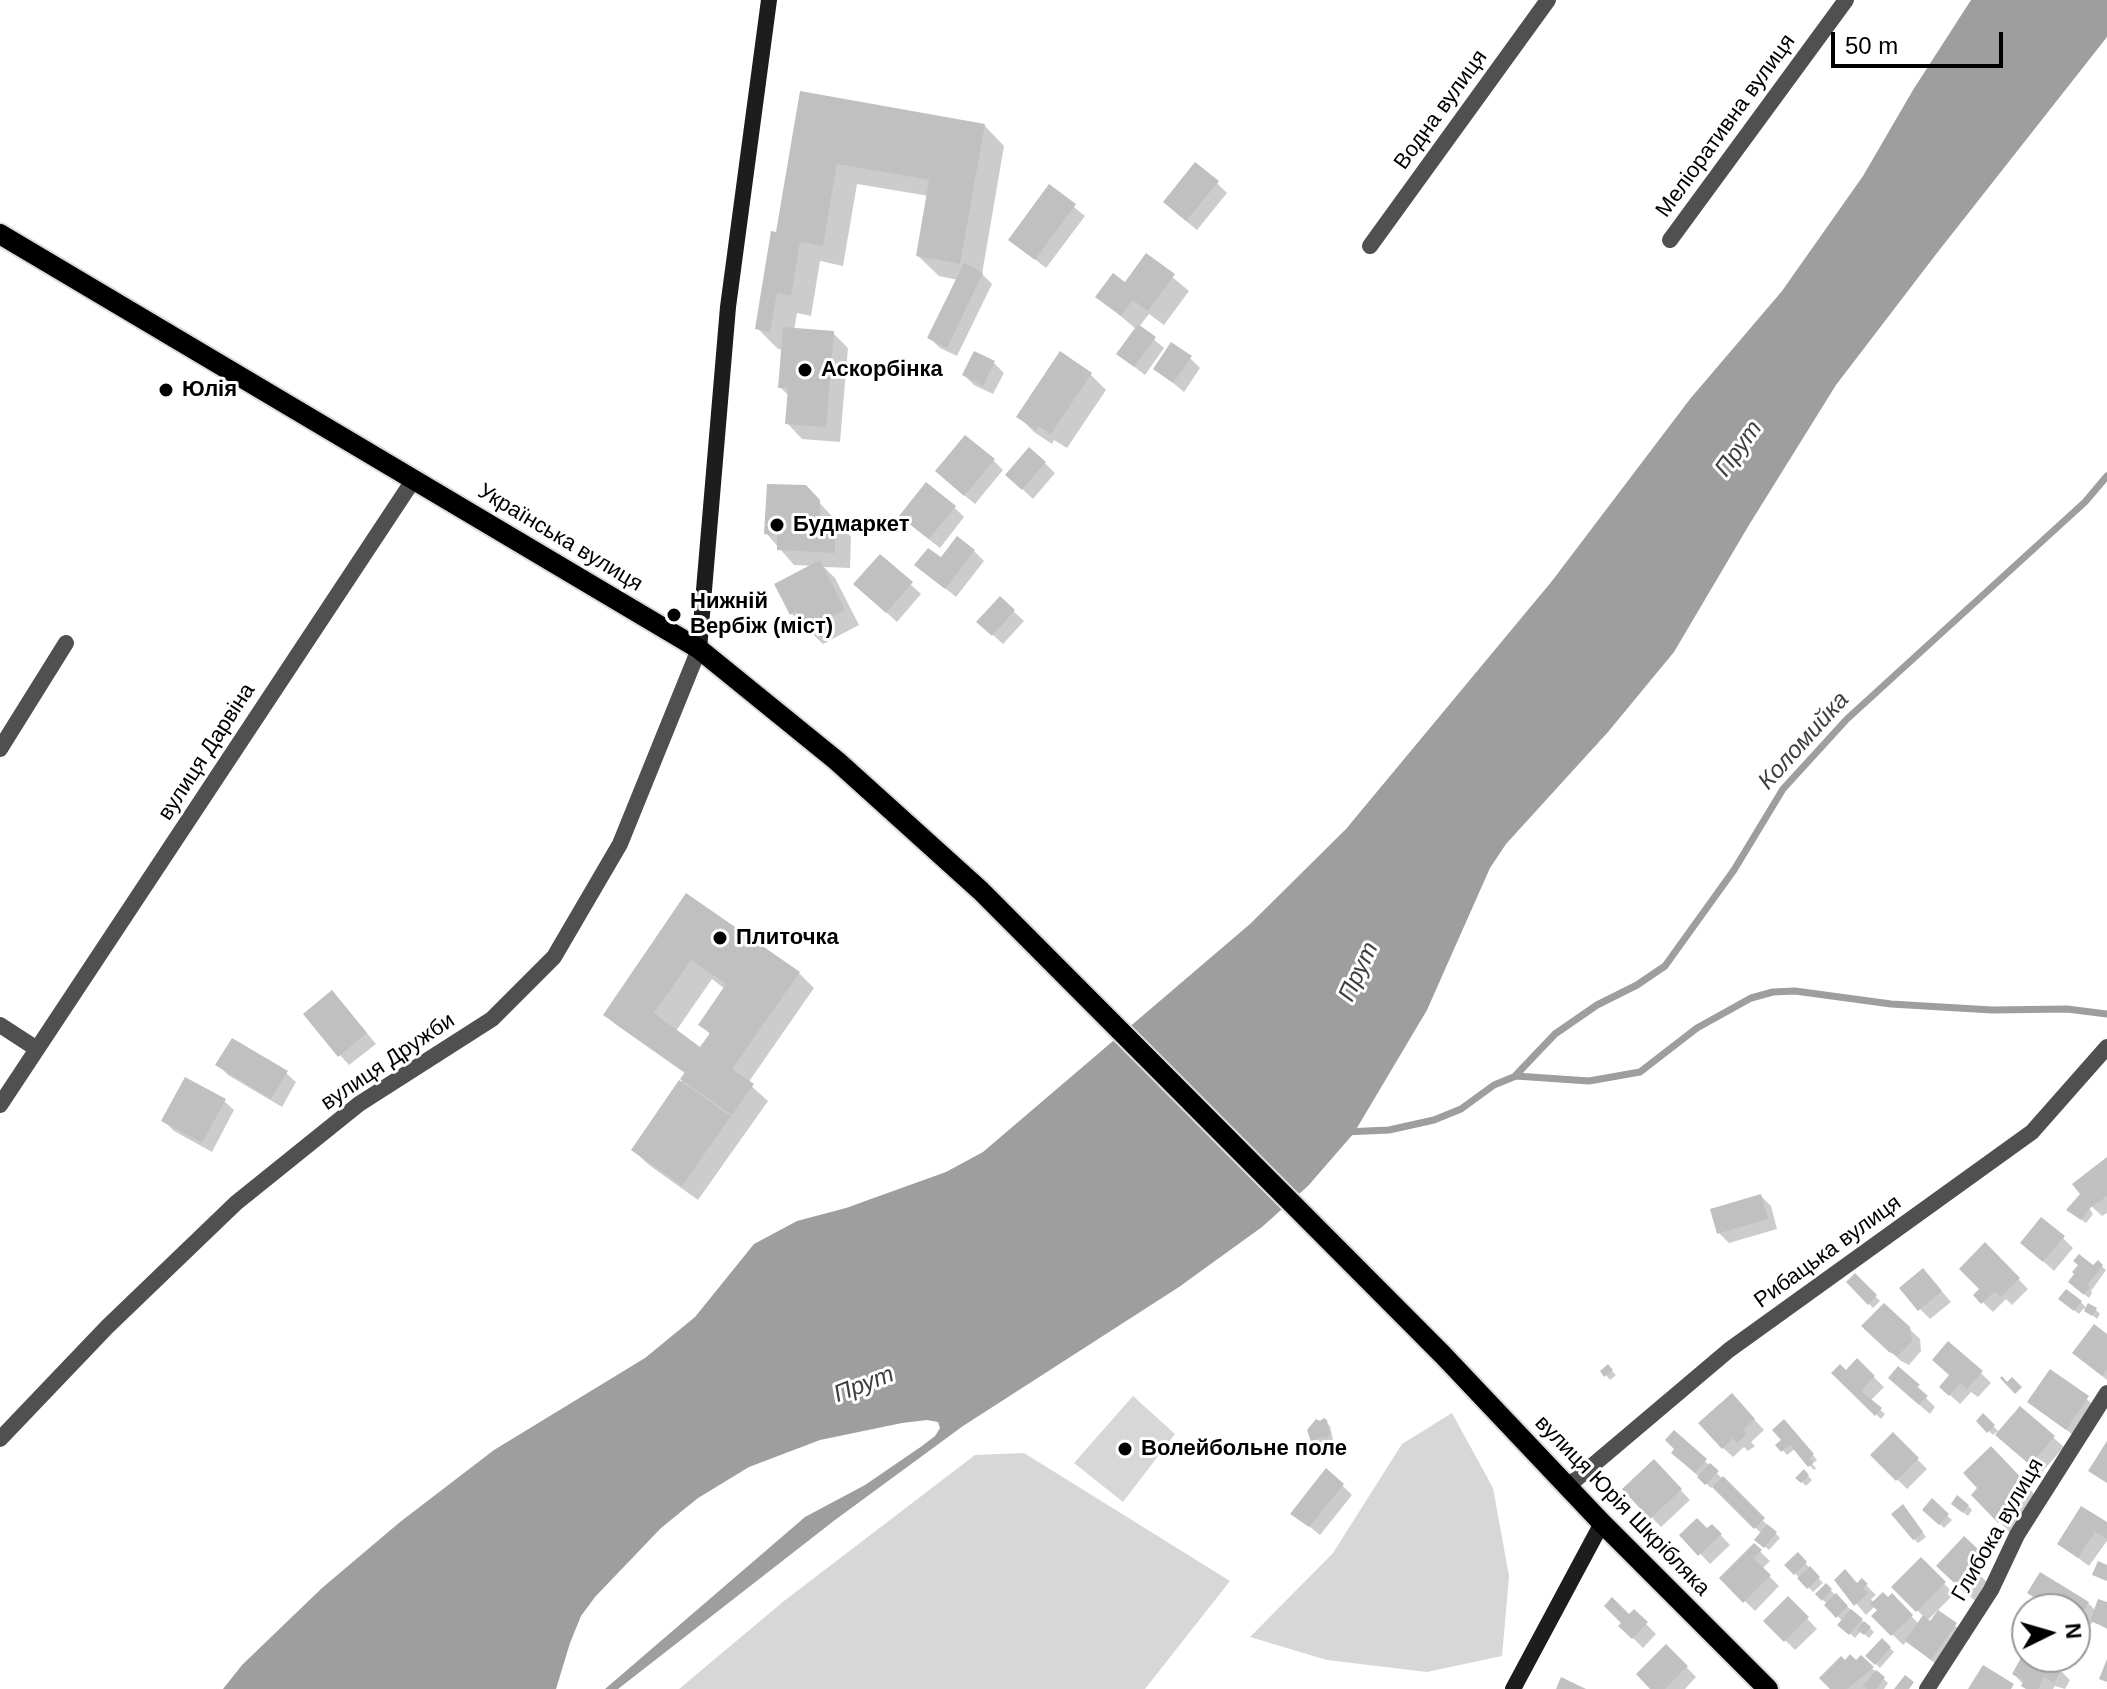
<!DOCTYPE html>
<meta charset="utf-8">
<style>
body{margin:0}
#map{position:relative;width:2107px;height:1689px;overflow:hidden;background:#fff;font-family:Helvetica,sans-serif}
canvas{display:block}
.north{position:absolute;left:2011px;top:1593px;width:80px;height:80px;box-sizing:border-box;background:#fff;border:2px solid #999;border-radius:50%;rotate:85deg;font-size:22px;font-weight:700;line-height:32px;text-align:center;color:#000}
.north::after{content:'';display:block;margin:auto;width:28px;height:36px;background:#000;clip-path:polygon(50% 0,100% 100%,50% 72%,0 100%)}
.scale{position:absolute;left:1831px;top:32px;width:172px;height:36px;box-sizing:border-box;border:4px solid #000;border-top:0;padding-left:10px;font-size:24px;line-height:28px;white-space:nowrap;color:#000;-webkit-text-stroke:6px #fff;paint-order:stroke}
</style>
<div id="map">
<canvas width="2107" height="1689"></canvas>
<div class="north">N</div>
<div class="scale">50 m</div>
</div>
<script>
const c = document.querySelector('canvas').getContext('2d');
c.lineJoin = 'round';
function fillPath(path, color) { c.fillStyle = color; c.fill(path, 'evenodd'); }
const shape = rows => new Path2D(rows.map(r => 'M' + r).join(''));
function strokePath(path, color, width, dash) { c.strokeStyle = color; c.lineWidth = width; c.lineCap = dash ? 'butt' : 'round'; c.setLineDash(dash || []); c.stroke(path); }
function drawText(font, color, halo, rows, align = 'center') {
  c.font = font + ' Helvetica,sans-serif'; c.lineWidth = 6; c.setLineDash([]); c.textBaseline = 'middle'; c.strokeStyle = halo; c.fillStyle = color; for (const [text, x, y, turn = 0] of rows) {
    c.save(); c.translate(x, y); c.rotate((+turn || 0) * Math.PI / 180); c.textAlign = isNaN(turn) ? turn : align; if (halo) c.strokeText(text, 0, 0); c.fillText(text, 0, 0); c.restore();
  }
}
fillPath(shape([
 [1133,1396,1175,1434,1123,1502,1074,1463],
 [1452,1413,1493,1488,1509,1576,1502,1656,1427,1672,1327,1660,1250,1637,1333,1553,1402,1444],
 [1024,1453,1230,1581,1145,1689,679,1689,784,1601,975,1455]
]), '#d7d7d7');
fillPath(shape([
 [1971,0,2107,0,2107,37,1937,253,1836,385,1749,525,1674,652,1608,732,1506,844,1490,868,1427,1010,1354,1133,1308,1186,1262,1227,1179,1287,963,1426,835,1520,618,1689,605,1689,805,1517,865,1485,922,1446,935,1436,940,1428,938,1422,927,1420,902,1423,820,1440,749,1467,698,1498,661,1528,595,1597,581,1616,570,1643,556,1689,223,1689,242,1665,322,1588,400,1522,494,1450,645,1358,695,1317,754,1244,797,1221,846,1208,946,1172,983,1152,1250,924,1346,829,1552,581,1690,399,1782,291,1863,176,1913,90]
]), '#9e9e9e');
fillPath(shape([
 [802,94,984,125,1004,146,982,274,992,284,957,356,940,348,930,338,958,280,939,276,918,256,929,196,857,184,843,266,820,261,811,316,797,313,794,330,833,333,848,348,840,442,802,439,787,423,789,396,780,387,783,350,778,349,757,328,778,235],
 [1217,183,1227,193,1197,230,1175,212],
 [1049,187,1085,216,1046,268,1010,239],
 [1147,256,1189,291,1164,325,1149,314,1139,327,1164,348,1145,375,1118,354,1136,329,1098,297,1125,285],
 [1190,358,1200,368,1184,392,1156,369],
 [994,363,1004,373,993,394,974,385,964,375],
 [1090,374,1106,390,1067,448,1054,440,1052,444,1034,432,1019,417],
 [993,460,1003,470,975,504,947,481],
 [1045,463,1055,473,1033,499,1018,485],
 [805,487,851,537,850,568,824,567,835,578,859,625,823,644,792,614,814,566,794,565,766,533],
 [954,507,964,517,940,548,912,526],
 [974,551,984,561,956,597,917,565],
 [880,556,921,594,897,622,866,594],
 [1000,599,1024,621,1003,644,979,622],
 [687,896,799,973,814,988,748,1083,768,1101,698,1200,649,1165,633,1150,686,1074,615,1024,605,1014],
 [712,979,725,989,701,1025,711,1035,700,1049,676,1031],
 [342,1003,376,1044,349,1065,340,1055],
 [218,1065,286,1073,296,1082,282,1107,228,1075],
 [224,1101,234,1110,212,1152,174,1131,164,1121],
 [2107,1160,2107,1213,2102,1216,2090,1205],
 [1761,1196,1771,1206,1777,1229,1729,1243,1719,1233],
 [2085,1202,2093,1214,2086,1223,2073,1214],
 [2063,1238,2073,1248,2054,1271,2033,1252],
 [1985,1245,2028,1289,2012,1305,2006,1299,1993,1312,1975,1295,1981,1289],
 [2098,1263,2106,1270,2091,1291,2092,1293,2089,1298,2075,1286,2077,1274,2094,1268],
 [1855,1276,1880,1301,1873,1308,1849,1282],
 [1933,1281,1951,1302,1930,1319,1920,1309],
 [2081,1302,2087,1309,2096,1310,2100,1314,2097,1319,2084,1308,2079,1314,2065,1303],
 [1884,1305,1920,1339,1921,1351,1909,1365,1901,1361,1873,1336],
 [2107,1336,2107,1380,2074,1353],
 [1857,1361,1884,1387,1870,1401,1885,1414,1881,1419,1834,1373,1846,1372],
 [1608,1367,1616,1375,1610,1380,1603,1371],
 [1898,1369,1928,1396,1926,1398,1935,1407,1930,1414,1900,1388],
 [2051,1372,2098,1408,2077,1438,2030,1402],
 [1981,1373,1991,1383,1978,1397,1971,1392,1960,1404,1941,1387,1951,1376],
 [1741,1405,1764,1430,1751,1442,1755,1446,1748,1451,1744,1447,1733,1457,1723,1448],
 [2021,1409,2064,1447,2041,1473,1996,1432,1993,1435,1979,1421,1983,1416,2000,1433],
 [1324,1420,1330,1426,1333,1440,1317,1445,1313,1441,1317,1421],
 [1789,1426,1817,1460,1812,1464,1816,1468,1814,1470,1795,1449,1787,1455,1778,1445,1784,1440],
 [1893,1435,1927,1469,1907,1489,1873,1455],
 [1991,1449,2042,1502,2014,1537,1974,1495,1980,1488],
 [1705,1461,1780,1538,1769,1550,1757,1539,1762,1534,1713,1486,1711,1488,1683,1462],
 [1654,1462,1690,1500,1661,1527,1625,1489],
 [1804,1472,1812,1480,1806,1486,1798,1478],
 [1342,1485,1352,1495,1320,1535,1293,1513],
 [1932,1501,1952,1520,1944,1528,1925,1510],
 [1968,1506,1972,1510,1968,1516,1958,1508],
 [1907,1511,1926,1537,1918,1543,1914,1539],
 [2107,1525,2107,1541,2089,1566,2059,1544],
 [1712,1526,1730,1545,1710,1564,1682,1535,1707,1531],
 [1964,1538,1982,1555,1975,1564,1956,1547],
 [1754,1546,1770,1561,1762,1569,1779,1586,1755,1611,1722,1578],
 [1954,1550,1990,1585,1975,1601,1939,1566],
 [1798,1555,1823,1583,1813,1592,1787,1565],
 [1921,1560,1954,1594,1927,1621,1931,1624,1939,1612,1966,1635,1942,1669,1907,1641,1903,1645,1874,1616,1880,1610,1875,1606,1866,1615,1836,1580,1858,1585,1862,1581,1876,1595,1871,1599,1874,1603,1888,1600,1892,1596,1919,1624,1924,1617,1894,1587],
 [1826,1586,1874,1632,1869,1638,1861,1631,1855,1638,1840,1624,1842,1621,1818,1594],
 [2030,1593,2088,1603,2096,1611,2107,1604,2107,1629,2093,1621,2081,1641,2075,1638,2075,1609,2050,1609],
 [1788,1599,1817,1629,1795,1650,1766,1621],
 [1634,1612,1656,1634,1643,1648,1621,1626],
 [1882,1640,1894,1652,1880,1668,1868,1656],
 [1666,1646,1696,1677,1685,1689,1653,1689],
 [2027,1657,2037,1657,2060,1670,2070,1680,2065,1689,2055,1686,2053,1689,2027,1689,2014,1674],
 [1861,1658,1888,1683,1884,1689,1833,1689,1845,1662,1856,1663]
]), '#0003');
strokePath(shape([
 [1516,1075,1555,1034,1597,1005,1637,985,1665,966,1734,870,1783,789,1847,719,2085,502,2107,476],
 [1344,1132,1389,1130,1434,1120,1461,1109,1494,1085,1516,1076,1589,1081,1640,1072,1697,1028,1751,998,1773,992,1795,991,1891,1004,1992,1010,2067,1009,2107,1014]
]), '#9e9e9e', 7);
fillPath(shape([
 [800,91,985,124,960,264,916,256,929,180,837,164,823,246,800,242,791,296,777,293,770,332,755,329,771,231,776,232],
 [1195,162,1219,181,1186,221,1163,202],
 [1049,184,1076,204,1035,260,1008,240],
 [1146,253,1175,274,1148,311,1133,300,1121,316,1095,297,1113,273,1125,282],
 [964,263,983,273,947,348,927,338],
 [1138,324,1156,337,1134,367,1116,354],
 [783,327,834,331,826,427,785,424,788,388,778,388],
 [1171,342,1192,356,1173,383,1153,369],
 [974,351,995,361,983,386,962,375],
 [1060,351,1092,373,1051,434,1038,426,1036,430,1016,417],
 [965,435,995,459,964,496,935,471],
 [1029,447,1046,462,1022,490,1005,475],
 [926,482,956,506,929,539,899,516],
 [767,484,806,485,820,500,820,519,836,520,835,553,777,550,777,535,764,534],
 [957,536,975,550,945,589,914,565,928,548,941,557],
 [880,554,913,582,886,613,853,584],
 [820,560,845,610,806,630,796,611,790,615,774,584],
 [1000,596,1015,610,992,636,976,622],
 [686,893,800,972,732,1069,754,1084,732,1115,680,1079,685,1072,603,1015],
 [691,960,726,984,698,1025,710,1033,700,1047,654,1013],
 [332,990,367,1033,338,1057,303,1014],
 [232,1038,288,1071,271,1099,215,1065],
 [185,1077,226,1099,202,1143,161,1121],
 [679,1080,731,1116,682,1186,631,1150],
 [2107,1157,2107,1196,2090,1208,2081,1220,2066,1210,2080,1194,2072,1184],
 [1761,1194,1768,1219,1717,1234,1710,1209],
 [2041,1217,2065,1236,2043,1262,2020,1243],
 [1985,1242,2020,1278,2001,1297,1995,1291,1981,1304,1973,1295,1979,1289,1959,1269],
 [2079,1254,2093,1265,2098,1260,2103,1265,2087,1285,2090,1287,2084,1295,2068,1282,2074,1274,2072,1272,2078,1265,2073,1261],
 [1923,1268,1942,1291,1918,1311,1899,1288],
 [1855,1273,1877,1295,1868,1305,1846,1282],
 [2066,1289,2082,1301,2074,1311,2058,1299],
 [1884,1303,1910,1327,1912,1341,1898,1356,1889,1352,1861,1326],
 [2088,1303,2097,1308,2092,1316,2084,1311],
 [2094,1324,2107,1334,2107,1369,2102,1376,2072,1353],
 [1948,1341,1983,1371,1967,1389,1960,1383,1949,1396,1939,1387,1949,1375,1932,1360],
 [1857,1358,1875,1376,1861,1391,1882,1408,1875,1416,1831,1373,1840,1364,1846,1370],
 [1608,1364,1613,1370,1604,1377,1600,1371],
 [1898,1366,1920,1385,1917,1387,1927,1396,1919,1405,1888,1378],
 [2050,1369,2089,1396,2066,1430,2027,1402],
 [2002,1376,2007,1382,2012,1377,2022,1387,2015,1394,2000,1378],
 [1732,1393,1755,1419,1743,1430,1747,1434,1737,1443,1733,1438,1722,1449,1698,1423],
 [2020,1406,2055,1436,2030,1465,1995,1435],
 [1983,1413,1995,1425,1987,1433,1976,1421],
 [1324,1418,1327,1420,1330,1435,1326,1439,1322,1437,1311,1442,1307,1430,1316,1419,1320,1421],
 [1784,1419,1814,1454,1809,1458,1813,1463,1808,1467,1790,1445,1781,1452,1775,1445,1781,1440,1772,1430],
 [1674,1430,1707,1459,1695,1473,1671,1453,1674,1449,1665,1440],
 [1893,1432,1919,1458,1896,1481,1870,1455],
 [2107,1441,2107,1483,2088,1471],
 [1991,1446,2029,1486,2001,1513,2004,1516,1998,1523,1971,1495,1977,1488,1963,1473],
 [1654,1459,1682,1489,1650,1519,1622,1489],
 [1710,1463,1719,1471,1705,1485,1697,1477],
 [1326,1468,1344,1484,1309,1527,1290,1514],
 [1804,1469,1809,1475,1801,1483,1795,1478],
 [1723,1476,1765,1518,1754,1529,1712,1487],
 [1957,1495,1969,1505,1963,1513,1951,1504],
 [1932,1498,1949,1514,1939,1525,1922,1510],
 [1903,1504,1923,1532,1913,1540,1891,1514],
 [2081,1506,2107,1522,2107,1539,2095,1532,2078,1558,2057,1544],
 [1697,1518,1707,1528,1712,1524,1722,1534,1698,1556,1679,1535],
 [1767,1524,1777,1532,1764,1548,1754,1540],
 [1964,1536,1979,1550,1969,1561,1981,1573,1964,1592,1936,1566],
 [1754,1543,1762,1550,1753,1558,1771,1575,1743,1603,1719,1578],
 [1798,1552,1807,1562,1794,1575,1784,1565],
 [1921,1557,1946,1582,1916,1612,1891,1587],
 [2098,1561,2107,1565,2107,1581,2092,1575],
 [1810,1566,1820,1577,1807,1589,1797,1578],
 [1845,1569,1857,1583,1862,1578,1868,1584,1863,1588,1868,1593,1854,1606,1834,1580],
 [2040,1572,2089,1602,2075,1625,2075,1609,2048,1609,2050,1607,2027,1593],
 [1826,1583,1832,1589,1822,1601,1815,1594],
 [1883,1592,1888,1597,1892,1593,1913,1615,1891,1636,1871,1616,1877,1610,1870,1604],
 [1836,1593,1848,1606,1836,1618,1824,1605],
 [1788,1596,1809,1617,1784,1642,1763,1621],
 [1612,1597,1629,1614,1634,1609,1648,1622,1632,1639,1618,1626,1621,1623,1604,1606],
 [2098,1599,2107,1602,2107,1628,2090,1621],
 [1851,1609,1863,1619,1849,1635,1837,1625],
 [1938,1610,1957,1623,1931,1660,1905,1641,1923,1615,1930,1621],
 [1864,1621,1871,1627,1864,1635,1857,1630],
 [1882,1638,1891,1647,1875,1665,1865,1656],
 [1666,1644,1688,1666,1665,1689,1650,1689,1636,1674],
 [2027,1647,2027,1657,2041,1657,2062,1669,2054,1683,2044,1677,2038,1689,2026,1689,2021,1686,2024,1681,2012,1674],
 [1850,1654,1856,1660,1861,1655,1874,1667,1847,1689,1830,1689,1819,1678,1841,1656,1845,1660],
 [2107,1659,2107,1682,2099,1679],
 [1983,1665,2014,1684,2011,1689,1968,1689],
 [1876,1670,1885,1677,1876,1689,1867,1689,1863,1686],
 [1905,1675,1914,1682,1909,1689,1894,1689],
 [1561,1677,1586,1689,1556,1689]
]), '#c0c0c0');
const primary = shape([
 [0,234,699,649,837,761,981,891,1443,1355,1602,1523,1768,1689]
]);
strokePath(primary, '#dbdbdb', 24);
strokePath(shape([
 [1670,240,1846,0],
 [1370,246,1548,0],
 [0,749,66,643],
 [0,1025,37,1049],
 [0,1105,414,479],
 [0,1439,107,1327,236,1203,359,1104,492,1019,554,957,620,844,699,649],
 [1567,1487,1729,1350,2032,1132,2107,1047],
 [1927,1689,1991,1590,2017,1535,2107,1393]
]), '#505050', 16);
strokePath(shape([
 [699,649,728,307,769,0],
 [1513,1689,1602,1523]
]), '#1d1d1d', 16);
strokePath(primary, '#000', 20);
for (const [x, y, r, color] of [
 [805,370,8,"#000"],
 [166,390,8,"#000"],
 [777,525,8,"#000"],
 [674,615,8,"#000"],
 [720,938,8,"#000"],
 [1125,1449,8,"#000"]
]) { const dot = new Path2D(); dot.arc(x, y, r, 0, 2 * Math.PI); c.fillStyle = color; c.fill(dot); strokePath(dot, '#fff', 3); }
drawText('22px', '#000', '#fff', [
 ["Водна вулиця",1441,110,-54],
 ["Меліоративна вулиця",1726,126,-54],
 ["Українська вулиця",560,538,31],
 ["вулиця Дарвіна",207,752,-57],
 ["вулиця Дружби",388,1062,-34],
 ["Рибацька вулиця",1828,1252,-36],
 ["вулиця Юрія Шкрібляка",1622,1506,46],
 ["Глибока вулиця",1998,1530,-60]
]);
drawText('bold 22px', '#000', '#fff', [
 ["Аскорбінка",821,370],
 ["Юлія",182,390],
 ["Будмаркет",793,525],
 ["Нижній",690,602],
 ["Вербіж (міст)",690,627],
 ["Плиточка",736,938],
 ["Волейбольне поле",1141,1449]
], 'left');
drawText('italic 24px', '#3f3f3f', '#fff', [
 ["Прут",1739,449,-54],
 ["Коломийка",1804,741,-48],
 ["Прут",1359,972,-65],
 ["Прут",864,1385,-21]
]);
</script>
